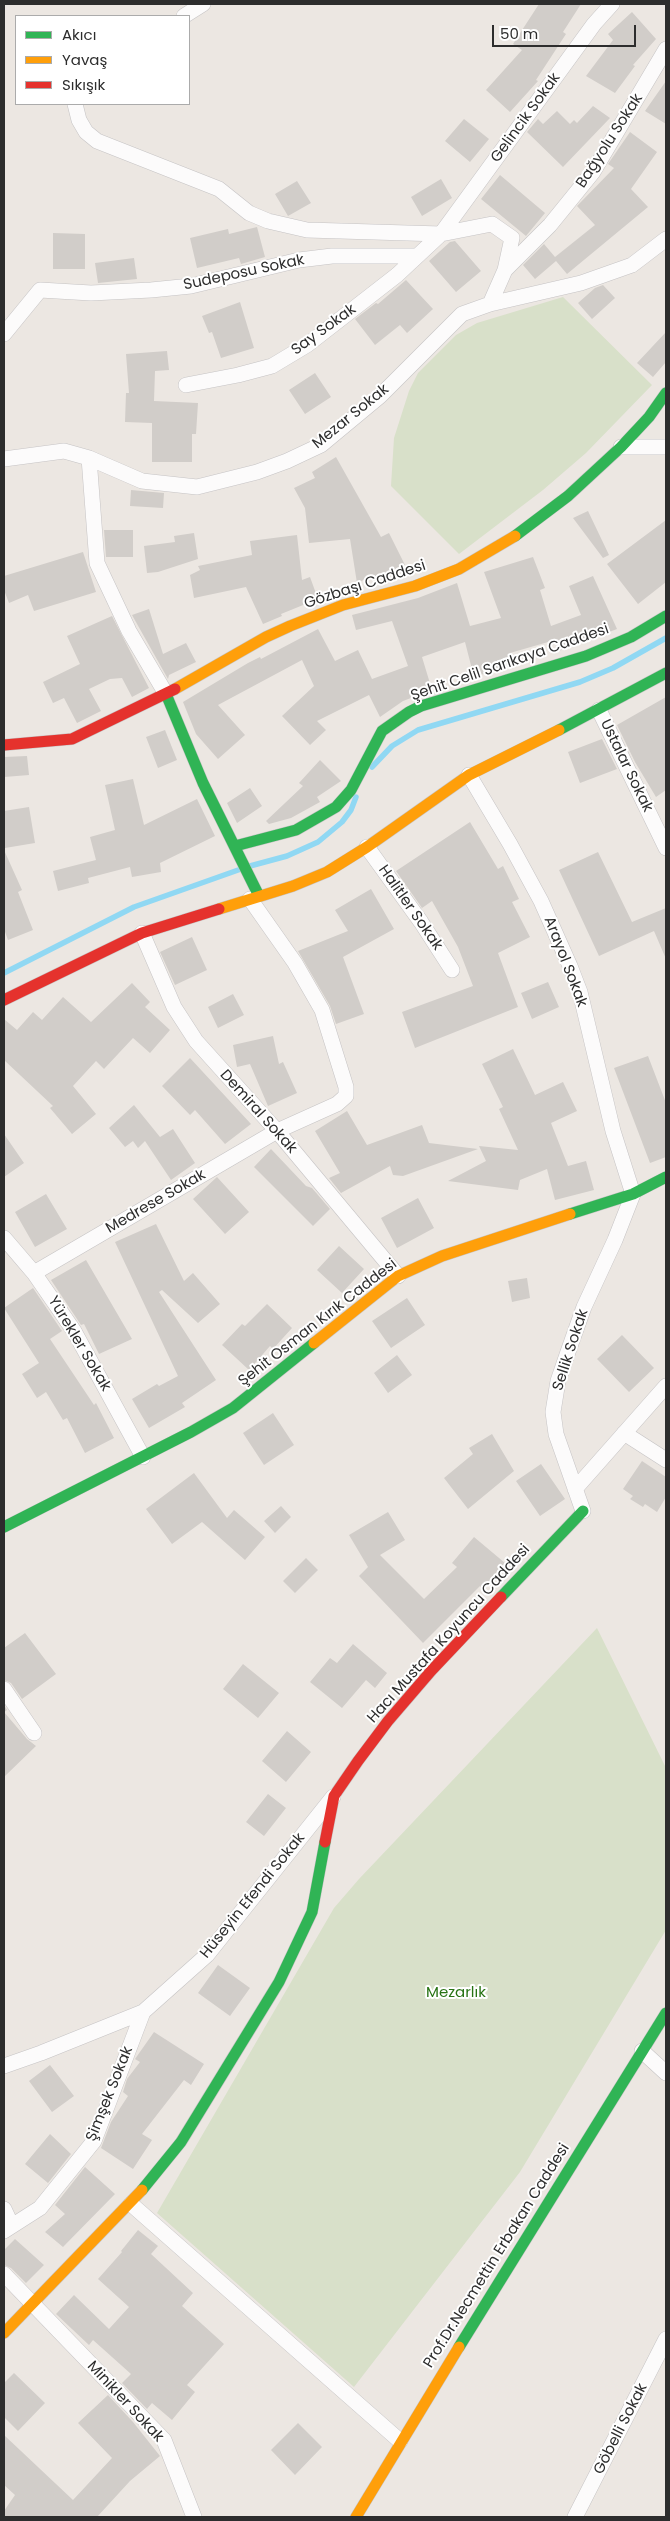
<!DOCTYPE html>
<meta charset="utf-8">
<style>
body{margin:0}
#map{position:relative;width:670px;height:2521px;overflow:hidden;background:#ece7e2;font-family:Poppins,sans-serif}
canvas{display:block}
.frame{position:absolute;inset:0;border:5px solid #2d2d2d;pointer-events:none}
.legend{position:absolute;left:15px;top:15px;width:175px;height:90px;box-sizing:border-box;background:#fff;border:1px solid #ababab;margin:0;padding:6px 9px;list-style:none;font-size:15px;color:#2d2d2d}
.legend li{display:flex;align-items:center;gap:10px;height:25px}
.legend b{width:25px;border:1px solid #ababab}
.scale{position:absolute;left:492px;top:25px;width:144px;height:22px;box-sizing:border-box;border:2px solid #2d2d2d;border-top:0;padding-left:6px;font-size:15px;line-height:18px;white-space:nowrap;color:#2d2d2d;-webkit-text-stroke:4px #fff;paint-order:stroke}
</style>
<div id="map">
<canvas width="670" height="2521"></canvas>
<div class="frame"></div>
<ul class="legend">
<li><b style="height:6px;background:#30b455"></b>Akıcı</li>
<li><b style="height:6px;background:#ff9f0a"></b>Yavaş</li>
<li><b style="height:6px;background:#e5322d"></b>Sıkışık</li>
</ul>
<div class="scale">50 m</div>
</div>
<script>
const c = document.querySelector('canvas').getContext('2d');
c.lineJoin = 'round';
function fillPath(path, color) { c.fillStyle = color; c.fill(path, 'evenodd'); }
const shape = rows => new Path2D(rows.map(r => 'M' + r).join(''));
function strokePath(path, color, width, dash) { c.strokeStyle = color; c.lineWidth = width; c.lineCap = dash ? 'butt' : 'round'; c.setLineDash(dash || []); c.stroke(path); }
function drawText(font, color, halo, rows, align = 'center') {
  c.font = font + ' Poppins,sans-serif'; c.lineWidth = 4; c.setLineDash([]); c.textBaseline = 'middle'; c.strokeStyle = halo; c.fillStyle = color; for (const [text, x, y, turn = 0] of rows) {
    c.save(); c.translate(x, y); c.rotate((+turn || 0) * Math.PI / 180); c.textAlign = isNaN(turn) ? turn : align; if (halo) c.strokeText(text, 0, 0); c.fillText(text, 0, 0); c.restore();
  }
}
fillPath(shape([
 [563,297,652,385,586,453,543,490,459,554,391,486,394,438,409,391,418,373,456,335,477,323],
 [597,1628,666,1768,666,1930,520,2172,354,2387,157,2213,334,1908,359,1879]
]), '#d8e0c9');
strokePath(shape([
 [372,767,392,746,418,730,580,682,613,668,666,638],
 [250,866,287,856,318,842,342,822,351,810,356,797],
 [4,973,134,907,241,869]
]), '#90d8f3', 5.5);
fillPath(shape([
 [539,4,581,4,563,32,566,34,536,80,538,81,510,112,486,90,522,50,513,44],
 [632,12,656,39,633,65,635,66,615,93,586,76,613,40,608,34],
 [666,81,666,124,645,111],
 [593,106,610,118,563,167,527,132,538,119,543,124,557,111,570,124,574,120,577,123],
 [464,119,489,139,470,162,445,141],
 [630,132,657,152,631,189,648,207,567,274,556,261,535,279,523,265,544,244,555,257,595,225,577,206,614,168,608,164],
 [500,175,545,213,526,236,481,199],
 [441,179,452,198,422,216,411,197],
 [297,181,311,203,288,216,275,194],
 [257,227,265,257,241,264,239,258,197,268,190,238,228,229,229,234],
 [53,233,85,234,85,269,53,269],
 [455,241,481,271,456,292,429,261,450,242],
 [134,258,137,279,98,283,95,263],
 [406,280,433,309,407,333,400,325,375,345,355,319,376,303,378,304],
 [603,285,615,298,592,319,578,303,595,288],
 [240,302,254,348,221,358,212,332,209,333,202,316],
 [666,332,666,362,653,377,637,363],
 [167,351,169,370,155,371,154,401,198,403,196,434,192,434,192,462,152,462,152,423,125,422,126,393,129,393,126,354],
 [315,373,331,397,305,414,289,390],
 [336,457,381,537,389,533,405,565,388,573,374,579,372,576,357,583,350,539,309,543,305,508,294,488,315,478,312,472],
 [131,490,164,493,163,508,130,506],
 [588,511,609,555,603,558,573,518],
 [666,520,666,582,638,604,607,564],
 [104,530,133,530,133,557,106,557],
 [194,533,198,559,158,572,147,573,144,546,175,542,174,536],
 [297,535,302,580,310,577,318,599,281,614,282,616,263,624,246,587,194,598,190,575,200,570,198,566,252,555,250,541],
 [83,552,96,592,34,611,28,595,9,603,4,590,4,576],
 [533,557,545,588,540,590,551,626,581,615,569,586,593,576,617,629,559,651,555,640,510,653,513,665,474,677,465,642,422,657,432,690,403,701,380,717,369,695,317,721,326,730,310,745,282,716,314,686,302,660,218,705,245,735,218,759,196,734,183,702,248,663,260,657,261,659,318,629,335,661,358,650,372,679,408,666,392,621,356,630,352,615,418,598,457,583,470,626,501,618,484,572],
 [149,609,163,654,186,643,196,662,169,675,168,679,132,615],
 [112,616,149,688,132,697,122,678,110,679,89,689,101,711,77,723,64,698,53,703,43,682,80,664,67,636],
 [666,697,666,790,656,797,635,762,617,725],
 [165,730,177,760,158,768,146,737],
 [602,739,617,769,580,783,568,752],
 [27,756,29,775,4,777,4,757],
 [320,760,341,781,317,797,320,802,291,818,269,824,266,821,303,786,299,783],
 [133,779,144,825,197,799,215,836,160,863,161,872,132,877,130,867,88,878,89,883,58,891,53,871,96,860,90,837,115,830,105,785],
 [250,788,262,806,237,823,227,803],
 [29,807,35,843,5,848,4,811],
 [470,822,498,869,503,866,519,899,512,902,530,937,498,953,518,1007,415,1048,402,1012,473,986,458,947,432,901,422,908,396,871],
 [4,850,22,890,18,892,33,930,8,940,4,929],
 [598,852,632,922,666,908,666,959,654,931,599,956,559,870],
 [371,889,394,929,343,957,364,1014,336,1024,330,1006,298,951,348,931,335,910],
 [192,937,207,970,175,985,160,952],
 [548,982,559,1007,532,1019,521,993],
 [132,983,150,1002,145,1007,170,1030,150,1053,133,1038,104,1069,96,1061,73,1086,96,1114,72,1134,50,1108,53,1106,4,1060,4,1019,17,1030,33,1012,42,1020,63,997,91,1022],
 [233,994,244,1015,218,1028,208,1007],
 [273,1036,279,1064,283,1062,297,1093,268,1106,250,1064,237,1067,233,1045],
 [513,1049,535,1095,563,1082,577,1111,551,1123,568,1166,586,1161,594,1190,555,1200,547,1169,520,1180,518,1190,448,1181,486,1161,479,1146,518,1150,499,1109,503,1107,482,1064],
 [648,1056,666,1103,666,1157,650,1163,614,1068],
 [190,1058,251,1124,225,1144,195,1110,190,1115,162,1086],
 [134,1105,160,1137,173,1129,195,1163,171,1180,145,1141,138,1148,133,1141,125,1147,109,1128],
 [347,1111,367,1145,422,1125,429,1143,478,1149,403,1176,393,1175,390,1166,341,1193,329,1178,340,1173,315,1131],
 [4,1134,24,1163,4,1177],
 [271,1149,306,1186,312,1188,330,1209,313,1226,254,1167],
 [217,1177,249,1212,225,1234,193,1199],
 [46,1194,67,1229,35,1247,15,1212],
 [418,1198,434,1228,397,1248,381,1218],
 [156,1224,184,1281,193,1273,220,1304,198,1323,162,1290,159,1292,216,1380,182,1403,185,1407,149,1428,132,1399,157,1384,159,1386,178,1376,115,1242],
 [339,1246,364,1269,342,1293,317,1270],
 [86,1260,132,1339,99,1354,84,1324,81,1325,51,1280],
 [527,1278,530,1298,512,1302,508,1281],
 [33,1288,62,1331,50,1339,94,1405,96,1403,114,1438,85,1453,67,1418,63,1420,46,1392,37,1398,22,1374,39,1363,4,1308],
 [407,1298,425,1325,391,1348,372,1321],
 [267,1304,292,1328,273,1349,270,1346,249,1370,222,1345,242,1324,245,1326],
 [622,1335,654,1368,629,1392,597,1359],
 [397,1355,412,1375,388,1393,374,1373],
 [273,1413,294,1445,264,1465,243,1433],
 [492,1434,514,1471,468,1509,444,1478,473,1454,469,1448],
 [642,1461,666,1477,666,1497,657,1512,645,1504,643,1507,630,1499,633,1496,623,1489],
 [541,1464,565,1499,540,1516,516,1481],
 [194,1473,227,1518,234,1510,265,1537,245,1560,202,1522,172,1544,146,1509],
 [281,1506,291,1517,275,1533,264,1521],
 [388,1512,405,1540,380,1555,424,1599,457,1567,452,1563,474,1537,505,1563,483,1589,480,1586,423,1643,359,1576,368,1567,349,1535],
 [306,1558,318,1570,295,1593,283,1581],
 [25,1633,56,1674,22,1699,11,1683,4,1680,4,1648],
 [353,1644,387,1673,375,1688,366,1680,342,1708,310,1682,330,1658,337,1663],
 [243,1664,279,1693,258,1718,223,1689],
 [4,1705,7,1710,4,1712,27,1739,36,1746,4,1777],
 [287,1731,311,1752,286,1782,262,1761],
 [268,1794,286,1808,264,1836,246,1822],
 [218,1965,250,1988,230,2016,198,1993],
 [154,2032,204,2064,191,2085,184,2080,142,2134,152,2140,133,2169,101,2148,111,2122,128,2096,123,2092,127,2079,140,2062,135,2059],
 [50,2065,74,2096,52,2112,29,2081],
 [50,2134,71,2154,48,2183,25,2164],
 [85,2167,115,2194,63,2247,45,2232,65,2214,55,2205],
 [138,2230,158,2246,151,2254,193,2293,182,2306,224,2344,187,2385,195,2392,172,2420,152,2403,147,2409,122,2383,131,2374,93,2340,89,2345,56,2314,74,2295,109,2329,129,2307,98,2279,122,2252,121,2251],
 [15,2239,44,2265,26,2283,11,2268,4,2265,4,2250],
 [14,2373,45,2403,18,2431,4,2417,4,2383],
 [108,2395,133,2422,160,2456,130,2481,97,2517,4,2517,4,2511,15,2495,4,2485,4,2435,73,2500,112,2458,78,2423],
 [298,2423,322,2447,295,2475,271,2450]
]), '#d1cdc9');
const street = shape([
 [184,16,203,4],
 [75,104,79,120,86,132,97,141,219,189,249,213,268,221,307,230,441,234,492,224,512,238,505,270,490,304],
 [505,270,550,225,593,172,666,49],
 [4,334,40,290,91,293,151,290,191,286,299,260,332,256,417,256],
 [186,385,238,375,272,366,307,345,397,275,441,234,594,24,612,4],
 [621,447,666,447],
 [89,458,97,563,129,631,166,694],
 [4,459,64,451,89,458,142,481,197,487,257,472,287,461,321,445,380,396,462,314,490,304,581,283,632,265,666,239],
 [599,710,666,848],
 [469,775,510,844,541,901,570,966,580,992,613,1131,633,1194,615,1240,584,1307,569,1349,558,1381,553,1412,556,1434,583,1511],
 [367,847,421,922,452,970],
 [142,933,174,1007,196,1041,277,1131,398,1276],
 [4,1238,34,1273,74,1331,143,1457],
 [34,1273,277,1131,337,1104,346,1096,346,1087,322,1010,295,963,250,899],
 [624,1433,666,1460],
 [575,1489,666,1386],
 [4,1689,34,1733],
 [642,2051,666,2073],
 [4,2066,41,2053,143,2012,207,1955,333,1797],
 [131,2204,400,2441],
 [4,2209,11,2224],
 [4,2231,40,2208,94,2141,143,2012],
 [4,2274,164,2440,194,2517],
 [575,2517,666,2339]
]);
const fast = shape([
 [515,536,568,496,621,447,649,417,666,393],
 [166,694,203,783,259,896],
 [559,730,666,673],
 [235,846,296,830,336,807,351,790,382,731,409,712,421,706,586,656,631,637,666,616],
 [570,1214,633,1194,666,1177],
 [4,1527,191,1432,233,1408,314,1343],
 [501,1597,583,1511],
 [142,2190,181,2142,279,1982,312,1912,325,1842],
 [459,2347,666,2013]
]);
const slow = shape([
 [175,689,266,637,290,626,343,605,415,586,459,569,515,536],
 [219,909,293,886,327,872,367,847,469,775,559,730],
 [314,1343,398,1276,442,1256,570,1214],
 [4,2333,142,2190],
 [356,2517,459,2347]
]);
const jam = shape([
 [4,745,72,739,175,689],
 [4,1000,142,933,219,909],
 [325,1842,334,1796,358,1761,388,1721,431,1671,501,1597]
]);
strokePath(street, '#c5c3c4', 16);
strokePath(fast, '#c5c3c4', 12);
strokePath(slow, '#c5c3c4', 12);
strokePath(jam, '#c5c3c4', 12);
strokePath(street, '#fcfbfb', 15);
strokePath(fast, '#30b455', 11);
strokePath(slow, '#ff9f0a', 11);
strokePath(jam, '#e5322d', 11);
drawText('15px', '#2d2d2d', '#fff', [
 ["Gelincik Sokak",526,118,-54],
 ["Bağyolu Sokak",610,141,-57],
 ["Sudeposu Sokak",244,273,-12],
 ["Say Sokak",324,330,-36],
 ["Mezar Sokak",351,417,-39],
 ["Gözbaşı Caddesi",365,585,-18],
 ["Şehit Celil Sarıkaya Caddesi",510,663,-19],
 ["Ustalar Sokak",626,766,64],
 ["Halitler Sokak",410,908,55],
 ["Arayol Sokak",565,962,69],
 ["Demiral Sokak",258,1112,48],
 ["Medrese Sokak",156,1202,-30],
 ["Şehit Osman Kırık Caddesi",318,1323,-38],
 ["Yürekler Sokak",79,1344,59],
 ["Sellik Sokak",571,1350,-72],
 ["Hacı Mustafa Koyuncu Caddesi",449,1634,-48],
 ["Hüseyin Efendi Sokak",253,1896,-51],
 ["Şimşek Sokak",110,2094,-68],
 ["Prof.Dr.Necmettin Erbakan Caddesi",497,2256,-58],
 ["Minikler Sokak",125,2402,47],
 ["Göbelli Sokak",621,2429,-63]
]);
drawText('15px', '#277314', '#fff', [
 ["Mezarlık",456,1993]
]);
</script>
